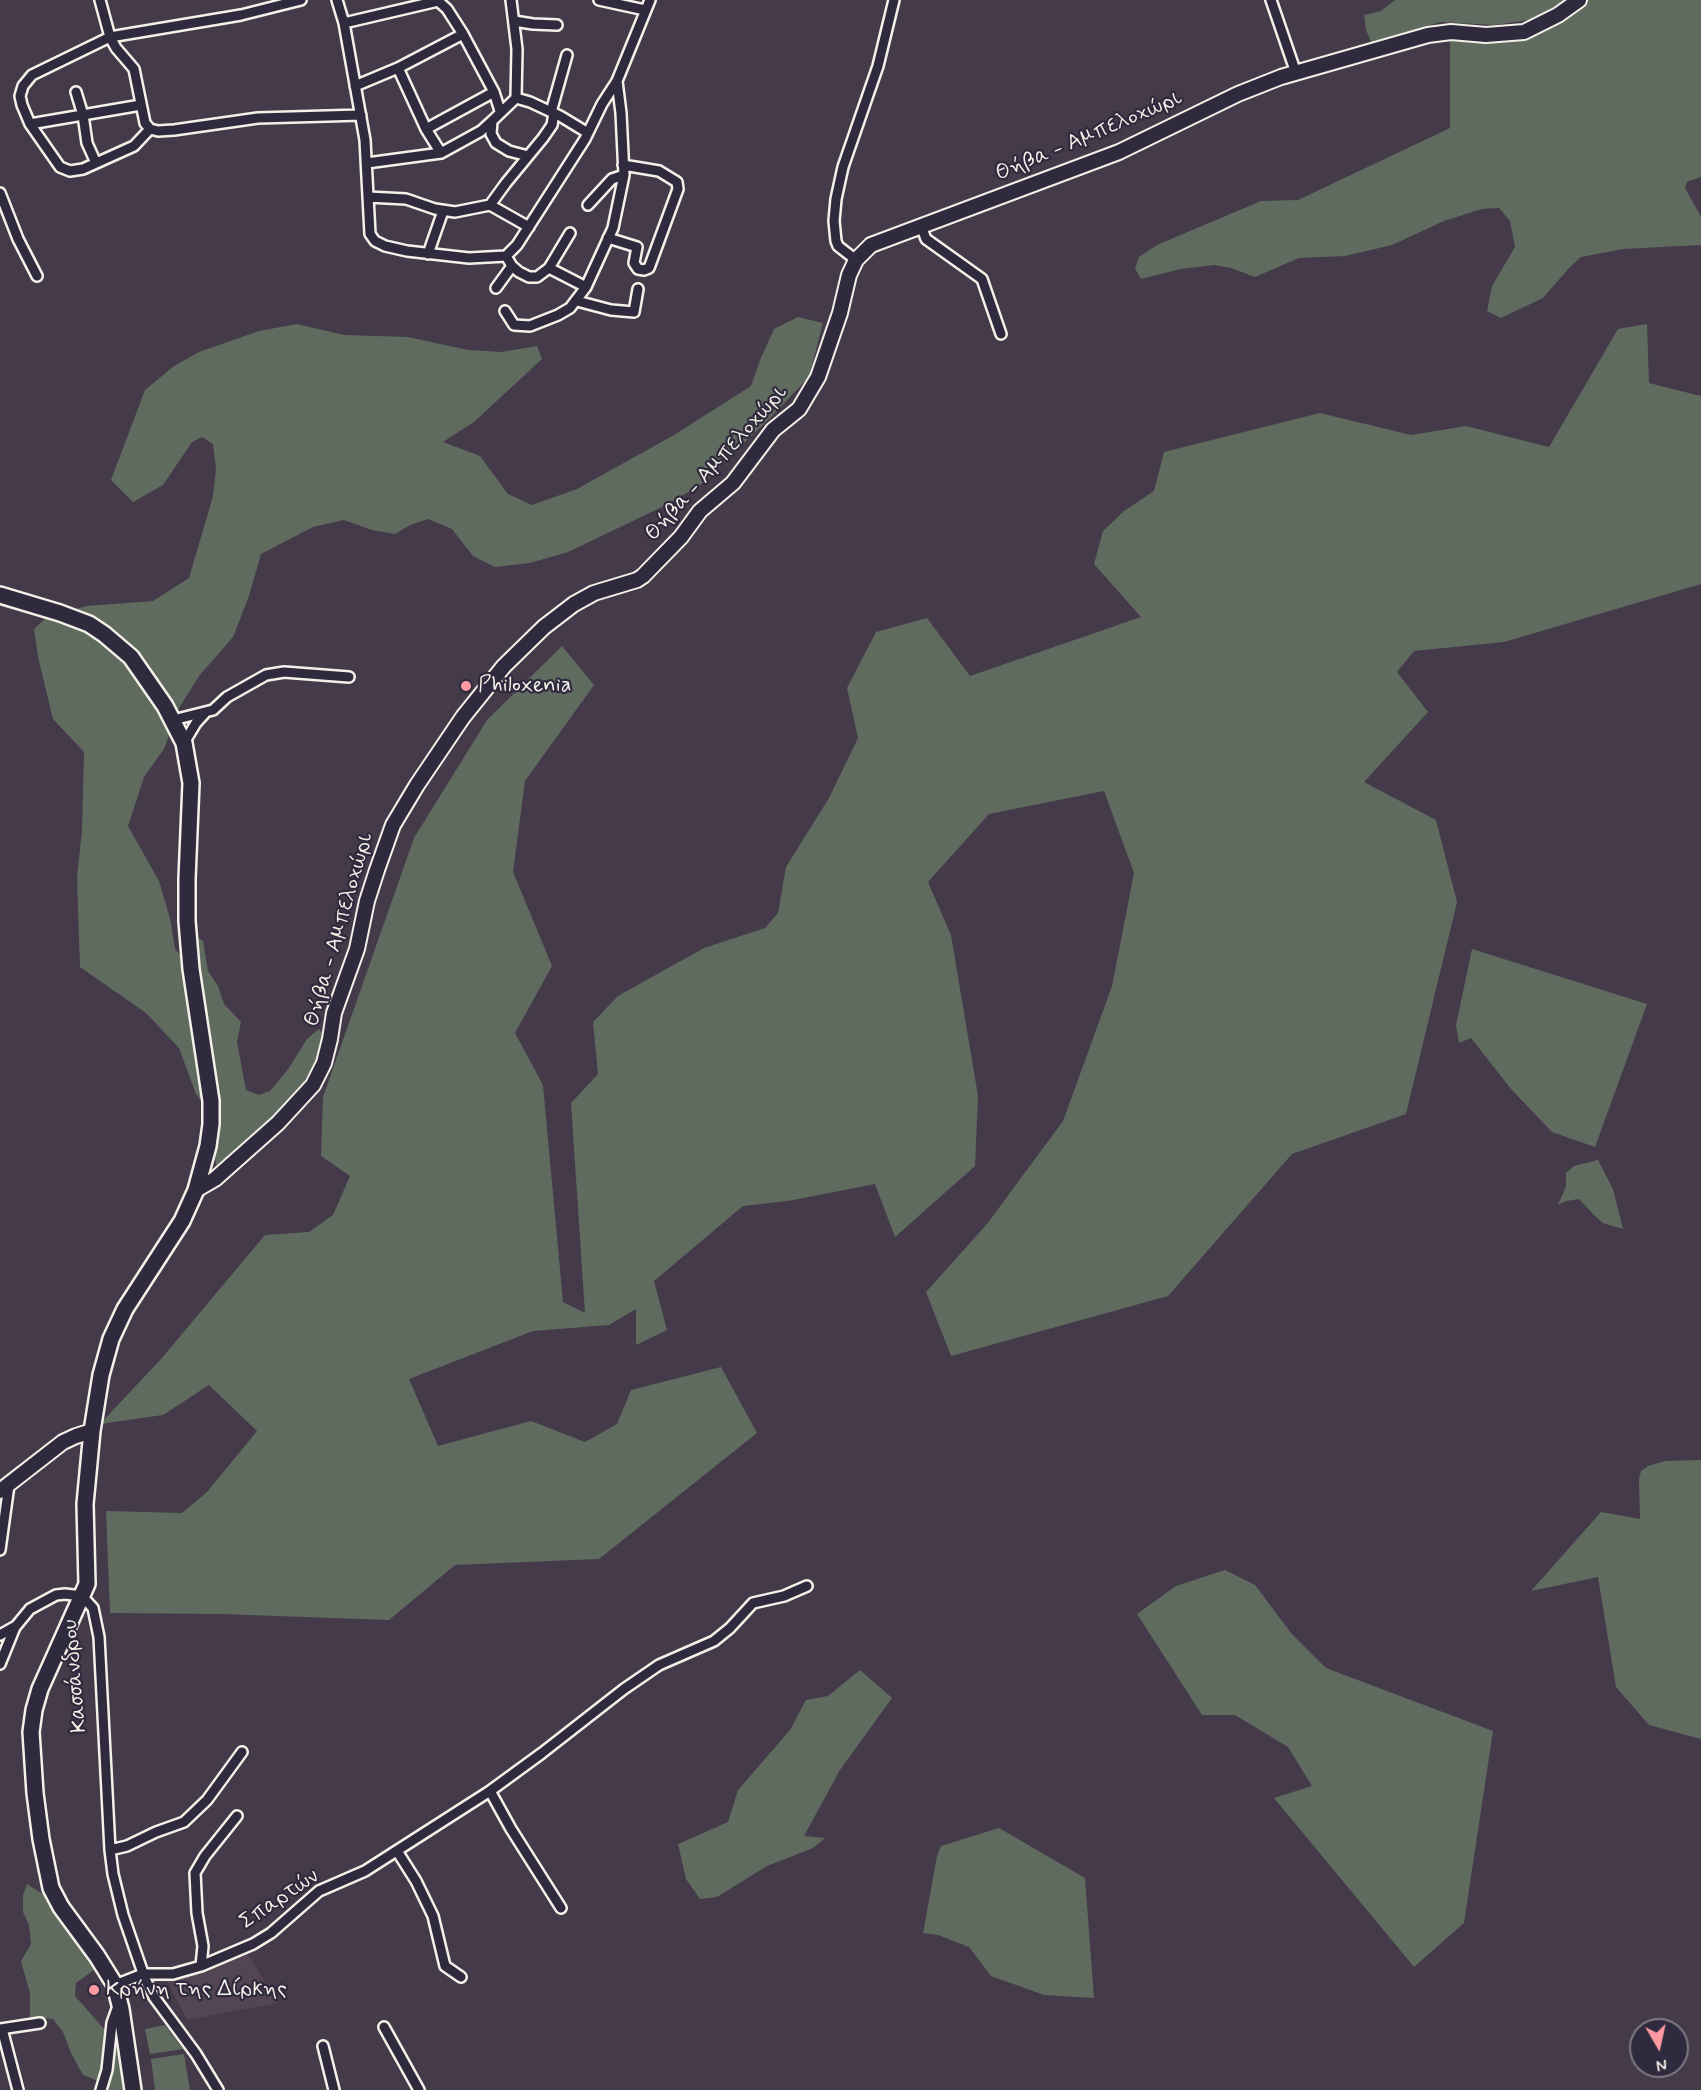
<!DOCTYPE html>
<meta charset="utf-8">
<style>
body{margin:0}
#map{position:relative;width:1701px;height:2090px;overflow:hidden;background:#443a4a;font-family:Mynerve,sans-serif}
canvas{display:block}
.north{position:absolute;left:1629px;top:2018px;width:60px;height:60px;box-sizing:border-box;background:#2f2a3d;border:2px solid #7e7a81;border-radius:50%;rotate:171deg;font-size:16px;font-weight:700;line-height:24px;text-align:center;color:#f4f1e8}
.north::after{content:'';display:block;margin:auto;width:21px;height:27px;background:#ff9aa2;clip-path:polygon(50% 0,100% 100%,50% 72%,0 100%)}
</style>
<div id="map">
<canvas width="1701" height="2090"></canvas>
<div class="north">N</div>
</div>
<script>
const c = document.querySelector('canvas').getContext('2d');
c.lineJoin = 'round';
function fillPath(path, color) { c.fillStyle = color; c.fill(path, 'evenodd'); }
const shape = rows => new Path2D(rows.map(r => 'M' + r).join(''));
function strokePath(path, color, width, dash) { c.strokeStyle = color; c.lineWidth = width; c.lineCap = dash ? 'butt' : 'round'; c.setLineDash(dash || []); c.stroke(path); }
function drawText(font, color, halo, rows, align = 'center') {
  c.font = font + ' Mynerve,sans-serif'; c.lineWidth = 4.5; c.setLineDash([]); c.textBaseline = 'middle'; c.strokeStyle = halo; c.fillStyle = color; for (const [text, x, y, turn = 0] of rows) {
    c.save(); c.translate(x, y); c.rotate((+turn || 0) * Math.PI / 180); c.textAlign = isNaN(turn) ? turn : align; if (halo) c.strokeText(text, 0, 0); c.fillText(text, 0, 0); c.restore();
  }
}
fillPath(shape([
 [246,1951,278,2003,187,2020,165,1977]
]), '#534553');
fillPath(shape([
 [1395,0,1566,0,1556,8,1536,19,1494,25,1440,22,1372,44,1366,30,1364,15,1381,11],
 [1586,0,1701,0,1701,177,1687,182,1685,188,1701,217,1701,245,1623,249,1581,257,1569,268,1543,298,1501,318,1487,311,1492,286,1515,247,1510,221,1499,208,1482,209,1444,221,1392,245,1345,256,1299,258,1255,277,1231,268,1214,265,1181,269,1141,279,1135,269,1139,257,1157,245,1261,201,1298,200,1450,128,1450,37,1485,41,1561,19],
 [798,317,823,323,809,377,770,418,699,486,662,507,568,552,530,563,495,567,473,556,452,529,428,519,410,525,395,534,372,530,344,520,313,527,261,554,249,596,233,637,199,676,179,708,164,749,144,777,128,826,159,881,170,918,175,949,184,959,205,1089,203,1103,196,1094,179,1048,146,1013,80,967,77,877,82,830,84,752,53,719,38,657,34,629,45,619,86,606,153,601,189,578,213,496,216,469,213,444,202,437,192,442,163,485,133,502,111,480,145,390,174,366,199,352,259,331,297,324,344,335,408,337,468,350,501,352,537,346,542,359,474,422,443,442,480,456,508,494,532,505,577,489,674,435,751,386,760,360,774,329],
 [1647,324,1649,383,1701,396,1701,584,1504,642,1414,651,1397,672,1428,712,1364,782,1436,820,1457,902,1406,1114,1292,1154,1168,1296,951,1356,926,1292,987,1224,1063,1121,1112,986,1134,873,1104,791,989,814,928,882,951,935,978,1096,975,1166,895,1237,875,1184,788,1201,743,1206,654,1281,667,1330,636,1345,636,1309,609,1325,533,1331,409,1379,438,1446,531,1421,585,1442,617,1424,631,1390,721,1367,757,1433,599,1559,455,1565,389,1620,221,1614,110,1613,106,1511,182,1513,207,1492,257,1431,209,1385,163,1415,100,1424,161,1359,265,1235,309,1232,333,1215,350,1176,321,1156,323,1097,414,838,487,720,562,646,594,685,525,781,513,872,552,966,515,1033,543,1085,563,1302,585,1313,571,1103,598,1074,593,1022,618,996,704,948,765,928,778,913,786,867,829,798,858,738,847,688,876,632,927,618,970,676,1141,617,1094,564,1103,531,1124,511,1154,491,1164,452,1320,413,1411,435,1466,426,1549,447,1618,329],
 [197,937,203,941,208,971,218,986,224,1004,241,1022,237,1042,246,1090,259,1095,270,1091,289,1068,307,1039,319,1029,323,1034,320,1055,302,1085,284,1108,221,1165,216,1165,215,1158,220,1122,218,1096,200,985],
 [1472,949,1647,1004,1595,1147,1552,1132,1511,1089,1471,1038,1459,1043,1456,1025],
 [1598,1160,1613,1189,1623,1229,1603,1223,1594,1215,1579,1199,1566,1201,1558,1205,1566,1186,1566,1173,1574,1166],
 [1701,1460,1701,1739,1649,1725,1616,1687,1598,1577,1531,1591,1601,1512,1640,1519,1639,1479,1641,1471,1648,1466,1665,1461],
 [1225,1570,1255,1585,1291,1633,1326,1668,1493,1731,1464,1923,1414,1967,1274,1798,1312,1786,1288,1747,1235,1715,1202,1715,1137,1614,1176,1586],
 [860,1670,892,1698,840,1770,804,1836,825,1838,813,1848,767,1866,717,1897,700,1899,686,1879,678,1844,728,1822,738,1790,790,1730,806,1700,828,1696],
 [999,1828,1085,1878,1094,1998,1044,1995,991,1976,969,1947,938,1935,923,1933,937,1856,941,1846],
 [27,1884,46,1896,94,1964,94,1970,76,1983,75,1996,105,2030,117,2050,126,2090,106,2090,109,2085,83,2075,71,2053,63,2032,53,2019,30,2017,30,1993,21,1961,31,1944,29,1925,23,1912,23,1895],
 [165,2025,183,2049,150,2054,145,2029],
 [184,2054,190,2090,155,2090,151,2059]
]), '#606b5f');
const street = shape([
 [100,0,110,37,116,48,134,69,145,123,150,129,158,131,174,130,258,118,361,115],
 [337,0,344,23,365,140,370,234,375,241,385,246,407,251,469,258,506,256,517,245,585,139,602,104,617,81],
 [511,0,517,49,516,98],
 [599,0,645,10],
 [1271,0,1296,73],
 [514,21,533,24,557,25],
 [344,23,438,1,447,9,463,34,494,92,500,111],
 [398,68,426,129,441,153,481,131,492,121],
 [355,86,398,68,463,34],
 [76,92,83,115,87,143,96,163],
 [551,112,567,55],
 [30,124,141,105],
 [150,129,134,146,83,169,70,171,60,167,30,124,22,105,20,96,23,86,32,75,110,37,241,15,301,0],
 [426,129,494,92],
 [528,156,509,151,496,143,491,134,492,121,516,98,530,102,560,116,588,133],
 [367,163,441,153],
 [0,193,18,239,37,276],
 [368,197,406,199,435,209,455,212,490,205,506,183,543,138,552,125,554,113],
 [490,205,529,227],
 [588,205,612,179,624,175],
 [921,226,926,239,982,279,1001,334],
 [608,238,637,247,634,263,638,269,644,270,649,268,678,189,677,182,659,171,623,165],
 [428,254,443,211],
 [506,256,512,266,519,272,529,277,537,277,549,268,570,233],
 [856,260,838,246,836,241,834,221,836,199,843,167,878,66,894,0],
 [549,268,586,287],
 [496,288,512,266],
 [577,301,611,310,634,312,638,289],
 [505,311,514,325,530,326,558,315,570,308,586,287,613,228,624,175,621,113,617,81,650,0],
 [173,720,213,710,227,697,266,675,284,672,349,677],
 [184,743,196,723,205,713],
 [0,1550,9,1485],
 [0,1635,16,1626,30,1609,56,1595,65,1594,82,1596,93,1608,99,1637,110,1850,113,1874,123,1915,145,1979,154,1997,196,2054,218,2090],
 [0,1664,15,1627],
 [110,1850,127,1846,156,1832,184,1822,207,1800,242,1752],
 [397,1851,416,1881,433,1916,445,1966,461,1977],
 [561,1908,511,1829,490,1791,542,1753,624,1689,659,1665,714,1641,730,1628,753,1603,784,1596,807,1586],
 [201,1966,203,1946,197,1913,195,1873,205,1856,237,1816],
 [115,1985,143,1974,173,1974,201,1966,253,1944,271,1933,319,1891,365,1871,490,1791],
 [384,2027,419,2090],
 [0,2029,40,2023],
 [2,2029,18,2090],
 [323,2046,334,2090],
 [101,2090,107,2070,112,2023,118,2006]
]);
const secondary = shape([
 [196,1190,215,1179,278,1123,313,1085,324,1063,330,1039,334,1013,357,949,367,901,377,870,393,825,417,785,463,717,504,666,544,627,574,604,594,593,637,580,643,576,681,537,700,511,733,483,773,430,799,409,818,377,840,313,849,275,856,260,871,245,1119,152,1238,94,1281,77,1428,35,1451,32,1486,35,1524,32,1558,15,1579,0],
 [0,1491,63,1442,76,1436,92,1431]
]);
const primary = shape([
 [0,595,60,613,89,624,104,634,131,657,165,706,184,743,191,783,187,879,187,921,191,969,211,1101,211,1124,208,1146,196,1190,182,1221,125,1309,111,1339,101,1375,92,1431,85,1504,87,1584,40,1689,34,1710,31,1732,35,1793,41,1839,51,1888,61,1907,97,1956,115,1985,121,2009,133,2090]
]);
strokePath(street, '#f4f1e8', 14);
strokePath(secondary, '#f4f1e8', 18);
strokePath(primary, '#f4f1e8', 20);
strokePath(street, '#2f2a3d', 9);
strokePath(secondary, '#2f2a3d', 14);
strokePath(primary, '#2f2a3d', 15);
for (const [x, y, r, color] of [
 [466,686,6,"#ff9aa2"],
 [94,1990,6,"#ff9aa2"]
]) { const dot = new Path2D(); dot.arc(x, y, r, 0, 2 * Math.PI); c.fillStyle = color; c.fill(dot); strokePath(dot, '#2f2a3d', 2); }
drawText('22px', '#f4f1e8', '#2f2a3d', [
 ["Θήβα - Αμπελοχώρι",1089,137,-23],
 ["Θήβα - Αμπελοχώρι",717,464,-48],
 ["Θήβα - Αμπελοχώρι",340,930,-74],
 ["Κασσάνδρου",76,1676,-95],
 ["Σπαρτών",280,1900,-34]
]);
drawText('22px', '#f4f1e8', '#2f2a3d', [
 ["Philoxenia",478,686],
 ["Κρήνη της Δίρκης",106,1990]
], 'left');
</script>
